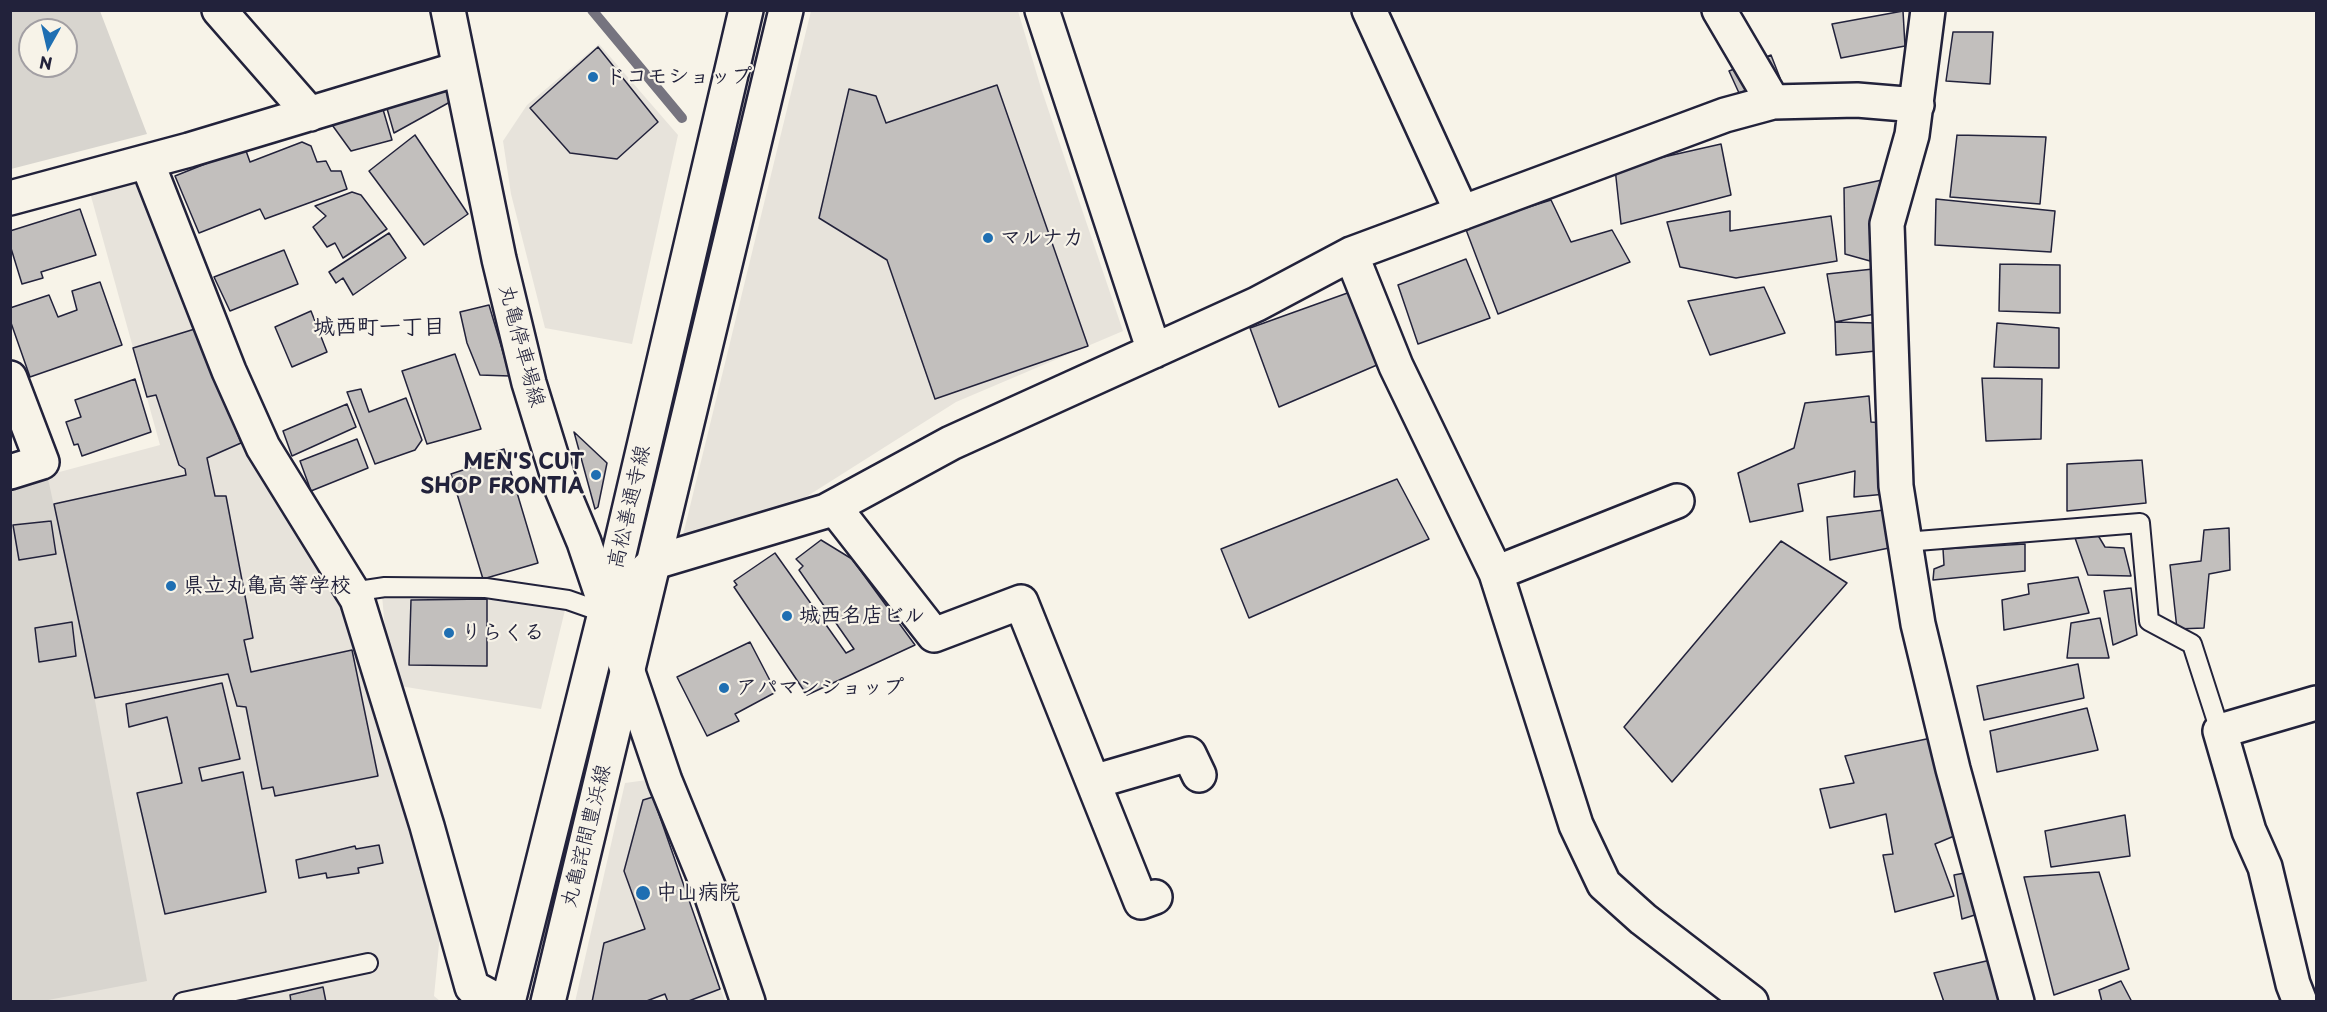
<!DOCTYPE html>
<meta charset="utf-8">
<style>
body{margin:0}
#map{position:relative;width:2327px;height:1012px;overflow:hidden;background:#f7f3e8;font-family:"Playpen Sans",sans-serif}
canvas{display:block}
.frame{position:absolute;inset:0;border:12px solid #22223b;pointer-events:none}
.north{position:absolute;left:18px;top:18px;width:60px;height:60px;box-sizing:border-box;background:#f7f3e8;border:2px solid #a29fa3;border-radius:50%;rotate:188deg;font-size:16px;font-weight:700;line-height:24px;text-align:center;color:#22223b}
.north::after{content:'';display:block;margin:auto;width:21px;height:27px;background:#1f6fb2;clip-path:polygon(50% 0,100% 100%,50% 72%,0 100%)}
</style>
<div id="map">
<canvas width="2327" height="1012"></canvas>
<div class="frame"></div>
<div class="north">N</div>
</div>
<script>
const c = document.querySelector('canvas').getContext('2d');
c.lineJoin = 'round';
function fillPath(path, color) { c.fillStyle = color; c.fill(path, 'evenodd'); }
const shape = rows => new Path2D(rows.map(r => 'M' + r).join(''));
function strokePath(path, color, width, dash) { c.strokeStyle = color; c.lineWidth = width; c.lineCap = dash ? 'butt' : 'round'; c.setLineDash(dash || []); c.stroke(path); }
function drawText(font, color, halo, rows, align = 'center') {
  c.font = font + ' "Playpen Sans","Klee One",sans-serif'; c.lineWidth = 4.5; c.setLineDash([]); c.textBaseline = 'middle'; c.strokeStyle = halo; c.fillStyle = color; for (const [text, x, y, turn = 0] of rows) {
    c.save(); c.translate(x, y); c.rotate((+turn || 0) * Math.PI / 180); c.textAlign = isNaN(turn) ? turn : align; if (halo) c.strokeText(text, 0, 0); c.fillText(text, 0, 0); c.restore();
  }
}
fillPath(shape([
 [811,11,1018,11,1041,88,1123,331,956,402,798,502,683,535],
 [599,44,678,135,632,344,545,328,511,194,503,141,527,105],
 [132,179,150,191,241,443,342,604,370,701,419,846,441,924,434,996,440,1001,11,1002,11,485,160,445,89,189],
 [474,594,565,610,541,709,400,686,386,641,382,595],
 [647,780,725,1001,575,1002,625,783]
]), '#e7e3db');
fillPath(shape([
 [11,10,100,11,147,134,11,169],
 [30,30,66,30,66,66,30,66],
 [47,474,88,663,147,981,43,1001,11,1002,11,485]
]), '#d8d5cf');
strokePath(shape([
 [592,10,682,118]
]), '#76747f', 10);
const building = shape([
 [1903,11,1905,46,1841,58,1832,24,1903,11],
 [1953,32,1993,32,1990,84,1946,81,1953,32],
 [598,47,658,122,617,159,570,153,530,108,598,47],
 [1771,55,1780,78,1739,93,1729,71,1771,55],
 [997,85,1088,346,935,399,887,260,819,218,849,89,876,96,886,123,997,85],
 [446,87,450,102,394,133,386,105,446,87],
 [382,106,392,140,351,151,330,122,382,106],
 [415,135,468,214,424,245,369,171,415,135],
 [1957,135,2046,137,2040,204,1950,197,1957,135],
 [302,142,311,146,317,162,326,161,331,171,341,171,347,189,265,219,260,209,199,233,175,176,245,148,250,162,302,142],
 [1721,144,1731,195,1621,224,1615,168,1721,144],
 [1882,180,1870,261,1845,254,1844,188,1882,180],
 [352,192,361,195,387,229,343,258,335,243,327,247,313,227,326,216,315,206,352,192],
 [1936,199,2055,211,2051,252,1935,245,1936,199],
 [1551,200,1571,242,1612,230,1630,262,1498,314,1465,227,1551,200],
 [80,209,96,255,41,272,43,278,22,284,10,245,10,231,80,209],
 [1730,211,1730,231,1831,216,1837,261,1736,278,1680,267,1667,222,1730,211],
 [389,233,406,258,353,295,343,278,336,283,329,272,389,233],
 [284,250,298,284,230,311,214,277,284,250],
 [1466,259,1490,318,1418,344,1398,285,1466,259],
 [2000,264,2060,265,2060,313,1999,311,2000,264],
 [1873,269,1875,314,1835,322,1827,274,1873,269],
 [100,282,122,345,30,377,10,320,10,308,49,295,58,317,77,310,72,291,100,282],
 [1764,287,1785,333,1710,355,1688,301,1764,287],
 [1353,291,1377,365,1279,407,1250,328,1353,291],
 [489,305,510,376,480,375,467,343,460,312,489,305],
 [311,311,327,352,292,367,275,327,311,311],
 [1835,322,1877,323,1876,351,1836,355,1835,322],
 [1997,323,2059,328,2059,368,1994,367,1997,323],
 [198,328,241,443,207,458,215,496,226,496,253,638,244,640,251,672,352,650,378,776,275,796,273,787,262,789,246,707,237,706,228,674,95,698,54,504,186,475,185,469,179,465,156,395,147,397,133,348,198,328],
 [455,354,481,429,427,444,402,371,455,354],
 [1982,378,2042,379,2041,439,1986,441,1982,378],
 [135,379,151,432,82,456,78,444,74,445,66,422,81,417,75,400,135,379],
 [361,389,369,412,406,398,422,440,415,450,375,464,347,392,361,389],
 [1869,396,1871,422,1882,423,1886,494,1854,497,1855,471,1798,484,1803,511,1750,522,1738,473,1794,448,1805,403,1869,396],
 [347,404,356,427,292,456,283,431,347,404],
 [574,432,607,463,598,507,595,509,574,432],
 [357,439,368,468,311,491,300,461,357,439],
 [504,449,538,563,483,579,451,474,472,467,470,460,504,449],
 [2142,460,2146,503,2067,511,2067,464,2142,460],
 [1397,479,1429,539,1249,618,1221,549,1397,479],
 [1884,510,1889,548,1830,560,1827,517,1884,510],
 [51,521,56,554,19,560,13,525,51,521],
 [2229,528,2230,570,2209,574,2204,628,2177,629,2170,565,2201,561,2204,530,2229,528],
 [2096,532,2105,547,2124,548,2131,576,2088,575,2074,535,2096,532],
 [821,540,852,559,915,645,807,695,734,587,737,585,734,581,775,553,846,653,854,649,799,570,803,566,796,559,821,540],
 [1781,541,1847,583,1672,782,1624,727,1781,541],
 [2025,544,2025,571,1933,580,1934,569,1944,565,1943,549,2025,544],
 [2078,577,2089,613,2004,630,2002,600,2029,594,2028,584,2078,577],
 [2131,588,2137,635,2113,645,2104,591,2131,588],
 [487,599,487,666,409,665,411,600,487,599],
 [2100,618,2109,658,2067,658,2071,623,2100,618],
 [72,622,76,656,39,662,35,628,72,622],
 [750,642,776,692,735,714,739,721,707,736,677,677,750,642],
 [2078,664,2084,698,1984,720,1977,686,2078,664],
 [222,683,240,759,199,768,202,781,243,772,266,892,165,914,137,793,182,783,167,717,129,727,126,704,222,683],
 [2087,708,2098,750,1997,772,1990,731,2087,708],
 [1936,737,1959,834,1935,844,1954,896,1895,912,1883,855,1893,854,1886,814,1830,828,1820,789,1854,783,1845,756,1936,737],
 [653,797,720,989,686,1002,668,1002,665,994,644,1002,592,1002,604,943,645,929,624,871,643,800,653,797],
 [2125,815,2130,856,2051,867,2045,831,2125,815],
 [379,845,383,863,358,868,359,873,327,878,326,873,299,878,296,860,355,846,356,849,379,845],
 [1970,872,1978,914,1962,919,1954,875,1970,872],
 [2099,872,2129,969,2054,995,2024,877,2099,872],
 [1995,959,2006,1002,1944,1002,1934,973,1995,959],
 [2121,981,2132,1002,2102,1002,2099,990,2121,981],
 [323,987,326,1002,291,1002,290,995,323,987]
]);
fillPath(building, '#c2bfbd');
strokePath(building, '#22223b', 1.5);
const lane = shape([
 [1905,542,2140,523,2149,621,2192,644,2220,731],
 [352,592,385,587,486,588,568,600,605,613],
 [183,1002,368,963]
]);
const street = shape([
 [219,10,310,114],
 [1042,10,1154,351],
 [1369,10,1462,213],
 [1719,10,1773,102],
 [1928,10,1912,135,1887,224,1896,486,1918,624,1953,769,2017,1002],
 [147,162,229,371,263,447,357,599,427,826,472,987,500,1002],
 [10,198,189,150,458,69],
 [1351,254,1396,366,1496,573,1576,825,1604,884,1643,919,1751,1002],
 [10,378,42,462,10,472],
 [834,507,934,635,1021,602,1141,902,1155,897],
 [1496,573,1677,501],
 [606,609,655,562,826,511,951,443,1257,304,1351,254,1725,115,1773,102,1857,100,1917,105],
 [628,672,665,781,710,891,748,1002],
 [1093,782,1189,754,1199,775],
 [2300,1002,2293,984,2265,867,2249,831,2220,731,2316,703]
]);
const secondary = shape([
 [448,10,499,259,529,383,561,487,584,542,628,672]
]);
const primary = shape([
 [508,1002,606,609,746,10],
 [548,1002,786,10]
]);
strokePath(lane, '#22223b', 22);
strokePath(street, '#22223b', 38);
strokePath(secondary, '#22223b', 38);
strokePath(primary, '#22223b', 38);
strokePath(lane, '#f7f3e8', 18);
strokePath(street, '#f7f3e8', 33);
strokePath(secondary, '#f7f3e8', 33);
strokePath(primary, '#f7f3e8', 33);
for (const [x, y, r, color] of [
 [593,77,6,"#1f6fb2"],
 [988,238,6,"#1f6fb2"],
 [596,475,6,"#1f6fb2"],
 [171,586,6,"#1f6fb2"],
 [787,616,6,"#1f6fb2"],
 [449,633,6,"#1f6fb2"],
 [724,688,6,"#1f6fb2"],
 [643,893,8,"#1f6fb2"]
]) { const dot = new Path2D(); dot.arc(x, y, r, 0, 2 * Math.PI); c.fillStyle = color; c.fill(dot); strokePath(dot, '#f7f3e8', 2); }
drawText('bold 21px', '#22223b', '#f7f3e8', [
 ["ドコモショップ",605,77],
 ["マルナカ",1000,238],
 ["MEN'S CUT",584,463,"right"],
 ["SHOP FRONTIA",584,487,"right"],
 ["県立丸亀高等学校",183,586],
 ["城西名店ビル",799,616],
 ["りらくる",461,633],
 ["アパマンショップ",736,688],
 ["中山病院",656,893]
], 'left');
drawText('21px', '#22223b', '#f7f3e8', [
 ["丸亀停車場線",521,346,75],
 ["高松善通寺線",630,507,-77],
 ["丸亀詫間豊浜線",587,836,-76]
]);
drawText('bold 22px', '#22223b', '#f7f3e8', [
 ["城西町一丁目",379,328]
]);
</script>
